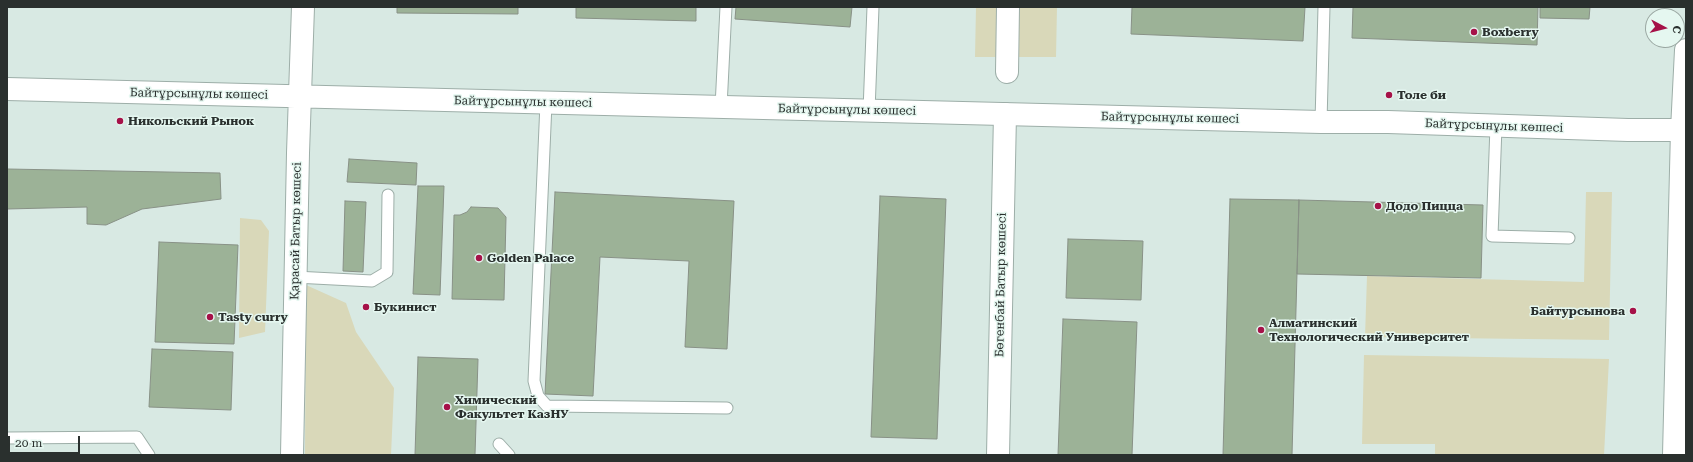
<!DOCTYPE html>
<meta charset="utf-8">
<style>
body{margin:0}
#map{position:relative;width:1693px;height:462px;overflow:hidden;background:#d8e9e3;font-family:"Roboto Serif",serif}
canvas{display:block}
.frame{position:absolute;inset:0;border:8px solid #2a302e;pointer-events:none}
.north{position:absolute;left:1645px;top:8px;width:40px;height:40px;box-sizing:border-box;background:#e5f7f0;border:1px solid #9aa7a2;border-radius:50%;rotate:97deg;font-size:11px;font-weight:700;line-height:16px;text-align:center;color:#2a302e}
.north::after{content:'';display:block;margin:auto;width:14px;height:18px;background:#a61148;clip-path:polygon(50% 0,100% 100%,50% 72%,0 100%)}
.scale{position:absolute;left:8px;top:436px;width:72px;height:18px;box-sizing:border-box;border:2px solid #2a302e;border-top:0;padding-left:5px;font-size:12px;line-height:14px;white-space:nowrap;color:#2a302e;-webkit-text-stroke:3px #e5f7f0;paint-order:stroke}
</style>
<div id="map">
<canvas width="1693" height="462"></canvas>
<div class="frame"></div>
<div class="north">С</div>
<div class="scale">20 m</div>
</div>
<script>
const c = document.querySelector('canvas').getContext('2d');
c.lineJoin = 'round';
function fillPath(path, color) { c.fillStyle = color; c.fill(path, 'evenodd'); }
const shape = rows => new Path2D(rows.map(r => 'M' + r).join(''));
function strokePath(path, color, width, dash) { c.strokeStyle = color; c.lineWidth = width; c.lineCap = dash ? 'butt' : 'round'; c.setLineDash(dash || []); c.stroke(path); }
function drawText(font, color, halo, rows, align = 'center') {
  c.font = font + ' "Roboto Serif",serif'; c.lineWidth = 3; c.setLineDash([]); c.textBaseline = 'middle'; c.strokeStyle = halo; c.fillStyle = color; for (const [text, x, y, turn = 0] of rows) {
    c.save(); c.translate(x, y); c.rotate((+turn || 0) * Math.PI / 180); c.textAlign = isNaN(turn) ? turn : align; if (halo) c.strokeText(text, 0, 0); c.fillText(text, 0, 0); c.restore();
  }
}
fillPath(shape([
 [976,7,1057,7,1056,57,975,57],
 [1586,192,1612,192,1609,340,1365,337,1367,276,1584,282],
 [240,218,261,220,269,231,265,332,239,338],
 [306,285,346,303,356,332,394,388,391,455,305,455],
 [1364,355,1609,359,1604,455,1435,455,1435,444,1362,444]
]), '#d9d8b9');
const building = shape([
 [397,7,518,7,518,14,397,13,397,7],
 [576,7,696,7,696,21,576,18,576,7],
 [736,7,852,7,850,27,735,19,736,7],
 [1132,7,1305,7,1303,41,1131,34,1132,7],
 [1353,7,1538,7,1537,45,1352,38,1353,7],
 [1540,7,1590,7,1589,19,1540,18,1540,7],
 [349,159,417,163,416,185,347,182,349,159],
 [7,169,220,173,221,199,142,209,106,225,87,224,87,207,7,209,7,169],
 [418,186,444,186,440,295,413,294,418,186],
 [555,192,734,201,727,349,685,347,689,261,600,257,593,396,545,394,555,192],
 [880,196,946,199,937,439,871,437,880,196],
 [1230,199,1299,200,1292,455,1223,455,1230,199],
 [1299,200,1483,205,1481,278,1297,274,1299,200],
 [345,201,366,202,363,272,343,271,345,201],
 [471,207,498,208,506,217,504,300,452,299,454,215,460,215,467,212,471,207],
 [1068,239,1143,241,1141,300,1066,298,1068,239],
 [159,242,238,245,234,344,155,342,159,242],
 [1063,319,1137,322,1132,455,1058,455,1063,319],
 [152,349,233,352,231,410,149,407,152,349],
 [418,357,478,359,475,455,415,455,418,357]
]);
fillPath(building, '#9cb297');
strokePath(building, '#889186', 1);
const lane = shape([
 [546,103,534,381,538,396,547,406,727,408],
 [721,107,726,7],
 [869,111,873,7],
 [1321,122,1324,7],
 [1496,126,1492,236,1569,238],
 [295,277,372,281,387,272,388,195],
 [7,438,137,437,149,455],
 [499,444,509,455]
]);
const street = shape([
 [1007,72,1008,7],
 [998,455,1005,114]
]);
const secondary = shape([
 [7,89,1321,122,1388,122,1628,130,1686,130],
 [292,455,298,153,303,7],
 [1674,455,1682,130,1686,50]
]);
strokePath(lane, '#9daea8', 13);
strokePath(street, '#9daea8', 24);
strokePath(secondary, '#9daea8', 24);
strokePath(lane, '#fff', 11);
strokePath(street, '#fff', 22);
strokePath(secondary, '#fff', 22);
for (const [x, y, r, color] of [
 [1474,32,4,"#a61148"],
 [1389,95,4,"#a61148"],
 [120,121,4,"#a61148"],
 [1378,206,4,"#a61148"],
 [479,258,4,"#a61148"],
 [366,307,4,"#a61148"],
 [1633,311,4,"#a61148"],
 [210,317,4,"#a61148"],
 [1261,330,4,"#a61148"],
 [447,407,4,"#a61148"]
]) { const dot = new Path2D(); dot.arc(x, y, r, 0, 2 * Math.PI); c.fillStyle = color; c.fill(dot); strokePath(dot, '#e5f7f0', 1.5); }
drawText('bold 12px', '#2a302e', '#e5f7f0', [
 ["Boxberry",1482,32],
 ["Толе би",1397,95],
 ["Никольский Рынок",128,121],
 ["Додо Пицца",1386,206],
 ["Golden Palace",487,258],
 ["Букинист",374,307],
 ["Байтурсынова",1625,311,"right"],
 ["Tasty curry",218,317],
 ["Алматинский",1269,323],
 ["Технологический Университет",1269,337],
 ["Химический",455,400],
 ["Факультет КазНУ",455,414]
], 'left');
drawText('12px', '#2a302e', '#e5f7f0', [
 ["Байтұрсынұлы көшесі",199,94,1],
 ["Байтұрсынұлы көшесі",523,102,1],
 ["Байтұрсынұлы көшесі",847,110,1],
 ["Байтұрсынұлы көшесі",1170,118,1],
 ["Байтұрсынұлы көшесі",1494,126,2],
 ["Қарасай Батыр көшесі",296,231,-89],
 ["Бөгенбай Батыр көшесі",1001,285,-89]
]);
</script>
